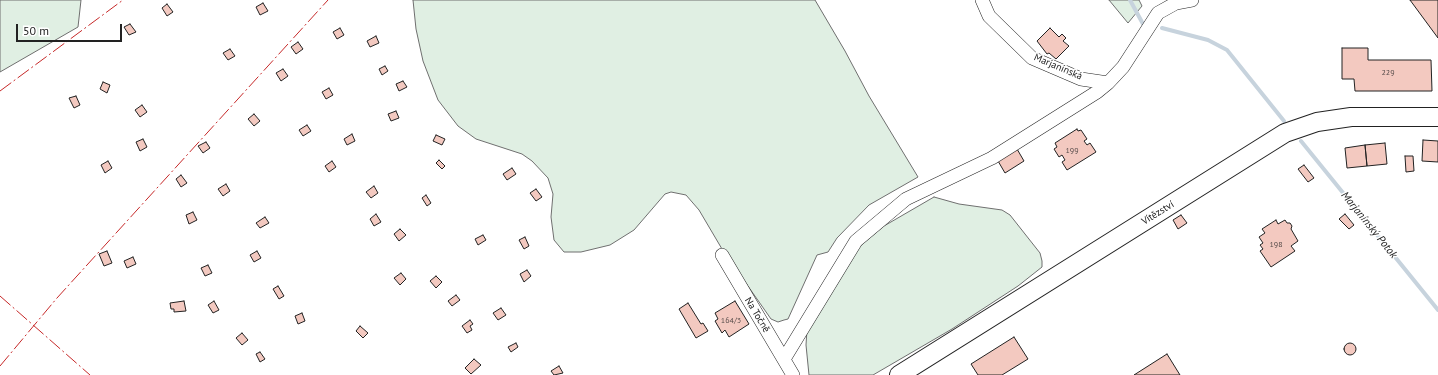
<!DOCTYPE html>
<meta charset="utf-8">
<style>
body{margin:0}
#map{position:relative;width:1438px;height:375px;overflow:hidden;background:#fff;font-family:"PT Sans",sans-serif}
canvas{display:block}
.scale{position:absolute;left:16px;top:24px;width:106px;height:18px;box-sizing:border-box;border:2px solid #222;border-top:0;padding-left:5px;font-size:12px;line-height:14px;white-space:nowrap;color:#222;-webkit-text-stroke:3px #fff;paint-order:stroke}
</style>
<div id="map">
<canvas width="1438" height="375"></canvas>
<div class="scale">50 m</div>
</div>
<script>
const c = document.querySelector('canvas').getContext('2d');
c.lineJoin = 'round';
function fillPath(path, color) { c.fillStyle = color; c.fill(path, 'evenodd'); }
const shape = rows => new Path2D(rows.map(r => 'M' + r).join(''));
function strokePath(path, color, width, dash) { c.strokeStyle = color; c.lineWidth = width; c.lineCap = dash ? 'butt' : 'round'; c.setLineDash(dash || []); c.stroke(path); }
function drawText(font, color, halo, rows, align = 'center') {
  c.font = font + ' "PT Sans",sans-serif'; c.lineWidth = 3; c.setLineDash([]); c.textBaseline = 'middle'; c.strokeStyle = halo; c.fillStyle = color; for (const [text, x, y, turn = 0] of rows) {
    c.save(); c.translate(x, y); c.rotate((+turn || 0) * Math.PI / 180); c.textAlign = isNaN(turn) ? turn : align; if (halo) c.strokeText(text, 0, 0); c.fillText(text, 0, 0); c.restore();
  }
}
const green = shape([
 [0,0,81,0,78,27,0,72,0,0],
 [413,0,815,0,845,51,869,96,918,177,869,205,837,238,828,252,817,255,788,319,784,320,778,322,771,319,722,249,699,210,686,195,671,192,665,194,634,230,610,245,581,252,564,252,554,240,551,217,553,194,548,178,532,161,522,154,476,139,458,126,438,100,423,61,416,29,413,0],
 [1109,0,1139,0,1142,6,1128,23,1109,0],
 [934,197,959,204,1002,210,1010,215,1040,253,1042,261,1042,267,1018,286,952,329,873,375,809,375,806,345,807,329,852,253,884,226,934,197]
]);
fillPath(green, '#e0efe3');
strokePath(green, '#6f6f6f', 1);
strokePath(shape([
 [1130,0,1143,24],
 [1162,28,1208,40,1227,50,1284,121],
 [1301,141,1438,310]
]), '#c7d3dd', 4);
const building = shape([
 [1410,0,1438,0,1438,38,1410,0],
 [263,3,268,11,260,15,256,7,263,3],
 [167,4,173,12,167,16,162,8,167,4],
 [130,24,136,32,129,35,124,27,130,24],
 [340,28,344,35,337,39,333,32,340,28],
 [1050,28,1059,37,1062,34,1066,38,1063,41,1069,46,1056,59,1049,53,1047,54,1037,41,1050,28],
 [376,36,379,43,370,47,367,41,376,36],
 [298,42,303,49,296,54,291,47,298,42],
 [1342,48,1368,48,1368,60,1431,60,1432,91,1355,91,1354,79,1342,79,1342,48],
 [230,49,235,56,228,60,223,53,230,49],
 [385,66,388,71,382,75,379,69,385,66],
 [283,69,288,76,281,81,276,73,283,69],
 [403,81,407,87,399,91,396,84,403,81],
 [103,82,110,85,107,93,100,89,103,82],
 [329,88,333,95,326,99,322,92,329,88],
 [76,96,80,105,74,108,69,98,76,96],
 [142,105,147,112,140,117,135,110,142,105],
 [396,111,399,118,391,121,388,114,396,111],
 [254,114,260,121,254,126,248,119,254,114],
 [307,125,311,131,303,136,299,130,307,125],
 [1077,129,1078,131,1081,130,1087,139,1084,141,1087,145,1090,143,1096,152,1067,170,1062,162,1065,160,1062,155,1059,157,1054,149,1057,147,1055,143,1077,129],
 [352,134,355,141,347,145,344,139,352,134],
 [436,135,445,139,442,145,433,141,436,135],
 [143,139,147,147,140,151,136,142,143,139],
 [1423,140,1438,141,1438,162,1422,161,1423,140],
 [206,142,210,148,203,153,198,146,206,142],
 [1385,143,1387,164,1367,166,1365,145,1385,143],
 [1365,145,1367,166,1347,168,1345,148,1365,145],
 [1017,149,1024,161,1005,173,998,161,1017,149],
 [1405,156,1413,156,1414,171,1406,172,1405,156],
 [439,160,445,166,442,169,436,163,439,160],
 [108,161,112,168,105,173,101,165,108,161],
 [332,161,336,167,329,172,325,166,332,161],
 [1304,165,1314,178,1308,182,1298,169,1304,165],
 [512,168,516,174,507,180,503,174,512,168],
 [181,175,187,183,181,187,176,179,181,175],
 [226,184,230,191,223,196,218,189,226,184],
 [374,186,378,193,371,198,366,192,374,186],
 [536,189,542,197,536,201,530,193,536,189],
 [426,195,431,203,427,206,422,198,426,195],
 [193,212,197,220,189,224,186,215,193,212],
 [376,214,381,222,374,226,370,219,376,214],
 [1345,214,1354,225,1349,229,1339,219,1345,214],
 [1181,215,1187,223,1178,229,1173,220,1181,215],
 [265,217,269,223,260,228,256,223,265,217],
 [1276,220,1278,224,1285,220,1287,223,1290,223,1292,226,1291,229,1298,241,1291,246,1295,251,1271,267,1260,251,1263,249,1260,245,1263,243,1259,237,1265,233,1262,229,1276,220],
 [400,229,406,235,399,241,394,234,400,229],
 [483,235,486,240,478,245,475,239,483,235],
 [525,237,529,246,524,249,519,240,525,237],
 [107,251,112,263,104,266,99,254,107,251],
 [257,251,261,258,254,262,250,255,257,251],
 [133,257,136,264,127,268,124,261,133,257],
 [208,265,212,273,205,276,201,268,208,265],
 [527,270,531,276,524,282,520,274,527,270],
 [401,273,406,279,400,285,394,278,401,273],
 [436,276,442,282,436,288,430,281,436,276],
 [278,286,284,296,279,299,273,289,278,286],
 [456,295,460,300,452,306,448,301,456,295],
 [184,301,186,311,174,312,174,309,171,309,170,303,184,301],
 [214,301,219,310,213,313,208,305,214,301],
 [735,301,749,324,729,337,725,330,722,333,715,321,718,319,715,313,735,301],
 [688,303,701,324,703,323,708,331,696,338,679,309,688,303],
 [501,308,506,315,498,320,493,313,501,308],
 [302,313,305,321,298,324,295,316,302,313],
 [470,320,473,324,470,326,472,330,467,333,462,326,470,320],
 [360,326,368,333,363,338,356,331,360,326],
 [242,333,248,340,242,345,236,338,242,333],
 [1014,337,1028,359,1002,375,978,375,971,364,1014,337],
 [516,343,518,347,511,352,508,347,516,343],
 '1344 349a6 6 0 1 1 12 0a6 6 0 1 1-12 0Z',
 [260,352,265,359,260,362,256,354,260,352],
 [1167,354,1180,375,1134,375,1167,354],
 [474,359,481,365,471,374,465,368,474,359],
 [559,366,563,373,554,375,551,371,559,366]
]);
fillPath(building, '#f3c9c0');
strokePath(building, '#222', 1);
const street = shape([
 [982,0,989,16,1032,58,1081,79,1108,83],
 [722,255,793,375],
 [784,359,856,241,906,199,992,158,1097,92,1108,83,1123,67,1158,13,1176,3,1192,0]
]);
const secondary = shape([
 [899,375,1285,133,1317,122,1351,117,1438,117]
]);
strokePath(street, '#222', 14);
strokePath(secondary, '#222', 20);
strokePath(street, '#fff', 13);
strokePath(secondary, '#fff', 18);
strokePath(shape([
 [0,91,123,0],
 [0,296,90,375],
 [0,366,57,298,328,0]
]), '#c62828', 1, [14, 3, 2, 3]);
drawText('8px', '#564c4a', null, [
 ["229",1388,73],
 ["199",1072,151],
 ["198",1276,245],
 ["164/3",731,321]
]);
drawText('10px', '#222', '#fff', [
 ["Marjanínská",1058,67,23],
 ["Vítězství",1158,213,-32],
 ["Na Točně",757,315,59]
]);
drawText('italic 11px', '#222', '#fff', [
 ["Marjanínský Potok",1369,225,51]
]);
</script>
